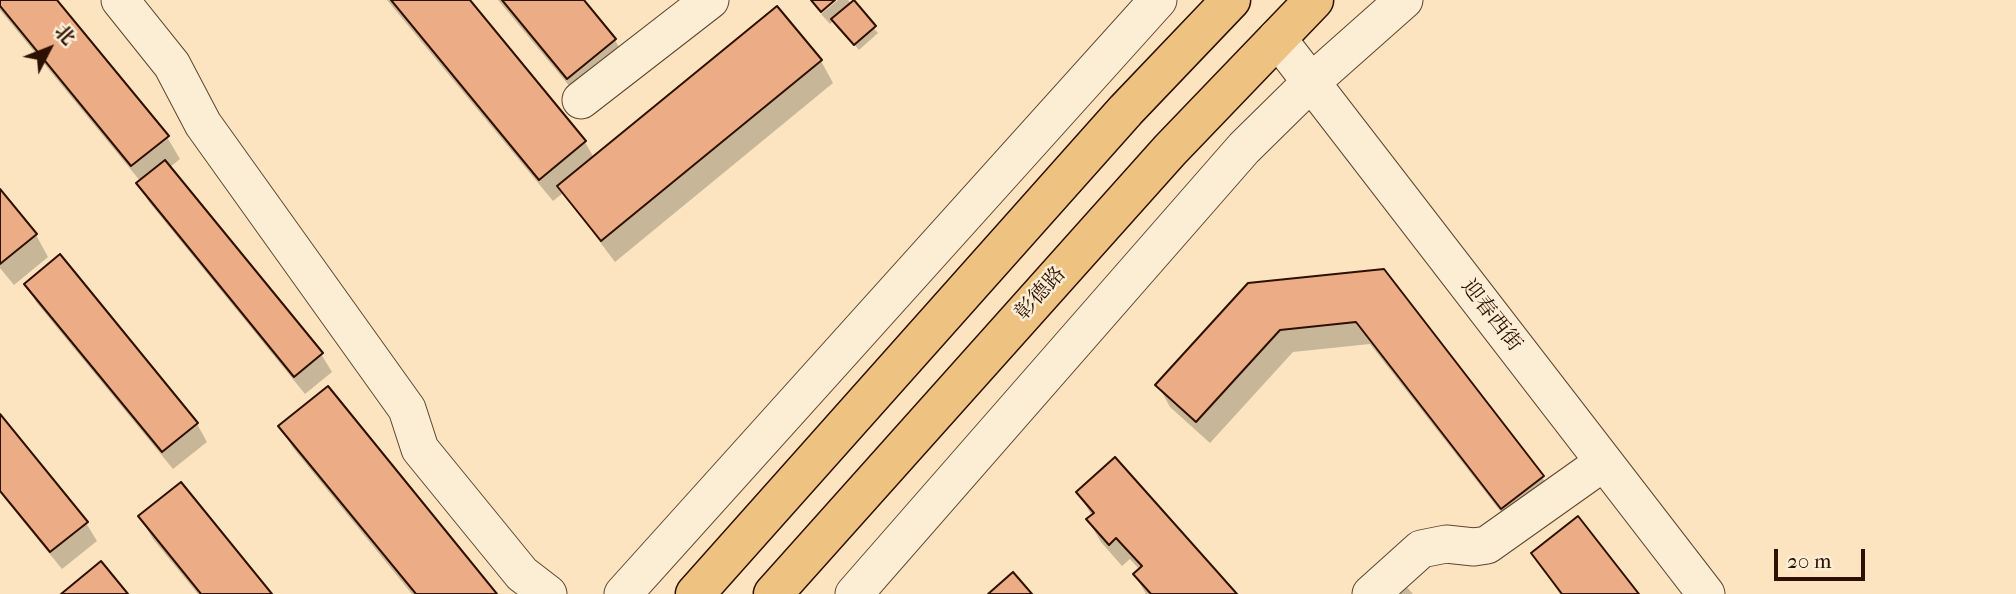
<!DOCTYPE html>
<meta charset="utf-8">
<style>
body{margin:0}
#map{position:relative;width:2016px;height:594px;overflow:hidden;background:#fbe4bf;font-family:"IM FELL French Canon","Noto Serif SC",serif}
canvas{display:block}
.north{position:absolute;left:14px;top:14px;width:70px;height:70px;-webkit-text-stroke:5px #fcedd5;paint-order:stroke;rotate:48deg;font-size:19px;font-weight:700;line-height:28px;text-align:center;color:#2d1000}
.north::after{content:'';display:block;margin:auto;width:24px;height:32px;background:#2d1000;clip-path:polygon(50% 0,100% 100%,50% 72%,0 100%)}
.scale{position:absolute;left:1774px;top:549px;width:91px;height:32px;box-sizing:border-box;border:4px solid #2d1000;border-top:0;padding-left:9px;font-size:21px;line-height:24px;white-space:nowrap;color:#2d1000;-webkit-text-stroke:5px #fcedd5;paint-order:stroke}
</style>
<div id="map">
<canvas width="2016" height="594"></canvas>
<div class="north">北</div>
<div class="scale">20 m</div>
</div>
<script>
const c = document.querySelector('canvas').getContext('2d');
c.lineJoin = 'round';
function fillPath(path, color) { c.fillStyle = color; c.fill(path, 'evenodd'); }
const shape = rows => new Path2D(rows.map(r => 'M' + r).join(''));
function strokePath(path, color, width, dash) { c.strokeStyle = color; c.lineWidth = width; c.lineCap = dash ? 'butt' : 'round'; c.setLineDash(dash || []); c.stroke(path); }
function drawText(font, color, halo, rows, align = 'center') {
  c.font = font + ' "IM FELL French Canon","Noto Serif SC",serif'; c.lineWidth = 5; c.setLineDash([]); c.textBaseline = 'middle'; c.strokeStyle = halo; c.fillStyle = color; for (const [text, x, y, turn = 0] of rows) {
    c.save(); c.translate(x, y); c.rotate((+turn || 0) * Math.PI / 180); c.textAlign = isNaN(turn) ? turn : align; if (halo) c.strokeText(text, 0, 0); c.fillText(text, 0, 0); c.restore();
  }
}
fillPath(shape([
 [0,0,55,0,167,137,180,159,169,168,321,354,332,372,305,394,149,202,138,184,141,182,0,10],
 [387,0,468,0,585,142,594,158,821,61,833,83,615,262,563,193,553,201],
 [498,0,582,0,615,40,627,62,581,100],
 [838,0,848,0,878,33,859,50,834,20,830,24,821,14],
 [0,191,36,235,48,257,14,285,0,268],
 [1383,271,1542,477,1555,499,1515,530,1370,344,1293,352,1210,443,1170,407,1158,385],
 [26,284,197,424,207,442,173,469,36,302],
 [0,417,86,523,97,541,62,569,0,493],
 [280,426,495,594,412,594,293,448],
 [1078,492,1234,594,1146,594,1135,575,1140,570,1130,559,1122,566,1101,542,1088,520,1092,516],
 [140,517,270,594,198,594,153,539],
 [1533,553,1636,594,1560,594],
 [1404,584,1413,594,1393,594]
]), '#0003');
const building = shape([
 [0,0,57,0,169,136,131,166,0,6,0,0],
 [391,0,470,0,586,141,539,180,391,0],
 [502,0,584,0,616,39,567,79,502,0],
 [811,0,835,0,821,12,811,0],
 [854,0,876,26,854,45,831,19,854,0],
 [777,6,822,60,601,241,557,186,777,6],
 [165,160,323,353,294,377,136,183,165,160],
 [0,189,37,234,0,264,0,189],
 [60,254,198,423,162,452,24,284,60,254],
 [1384,269,1544,476,1501,509,1356,322,1280,330,1196,422,1155,385,1248,283,1384,269],
 [328,386,497,594,416,594,278,426,328,386],
 [0,414,88,522,50,552,0,491,0,414],
 [1115,457,1237,594,1151,594,1133,574,1142,566,1116,538,1109,545,1086,519,1094,513,1076,492,1115,457],
 [181,482,272,594,201,594,138,516,181,482],
 [1578,516,1639,594,1562,594,1531,553,1578,516],
 [101,561,128,594,61,594,101,561],
 [1013,572,1032,594,988,594,1013,572]
]);
fillPath(building, '#ebac86');
strokePath(building, '#2d1000', 2);
const minor = shape([
 [120,0,172,65,203,124,407,409,420,449,522,574,548,594],
 [1277,38,1706,594],
 [581,100,710,0],
 [623,594,1158,0],
 [854,594,1244,148,1307,86,1404,0],
 [1371,594,1421,549,1446,544,1474,547,1487,545,1604,462]
]);
const major = shape([
 [695,594,1126,110,1231,0],
 [773,594,1170,150,1314,0]
]);
strokePath(minor, '#604530', 39);
strokePath(major, '#2d1000', 41);
strokePath(minor, '#fcedd5', 37);
strokePath(major, '#eec280', 38);
drawText('21px', '#2d1000', '#fcedd5', [
 ["彰德路",1041,294,-48],
 ["迎春西街",1491,316,52]
]);
</script>
